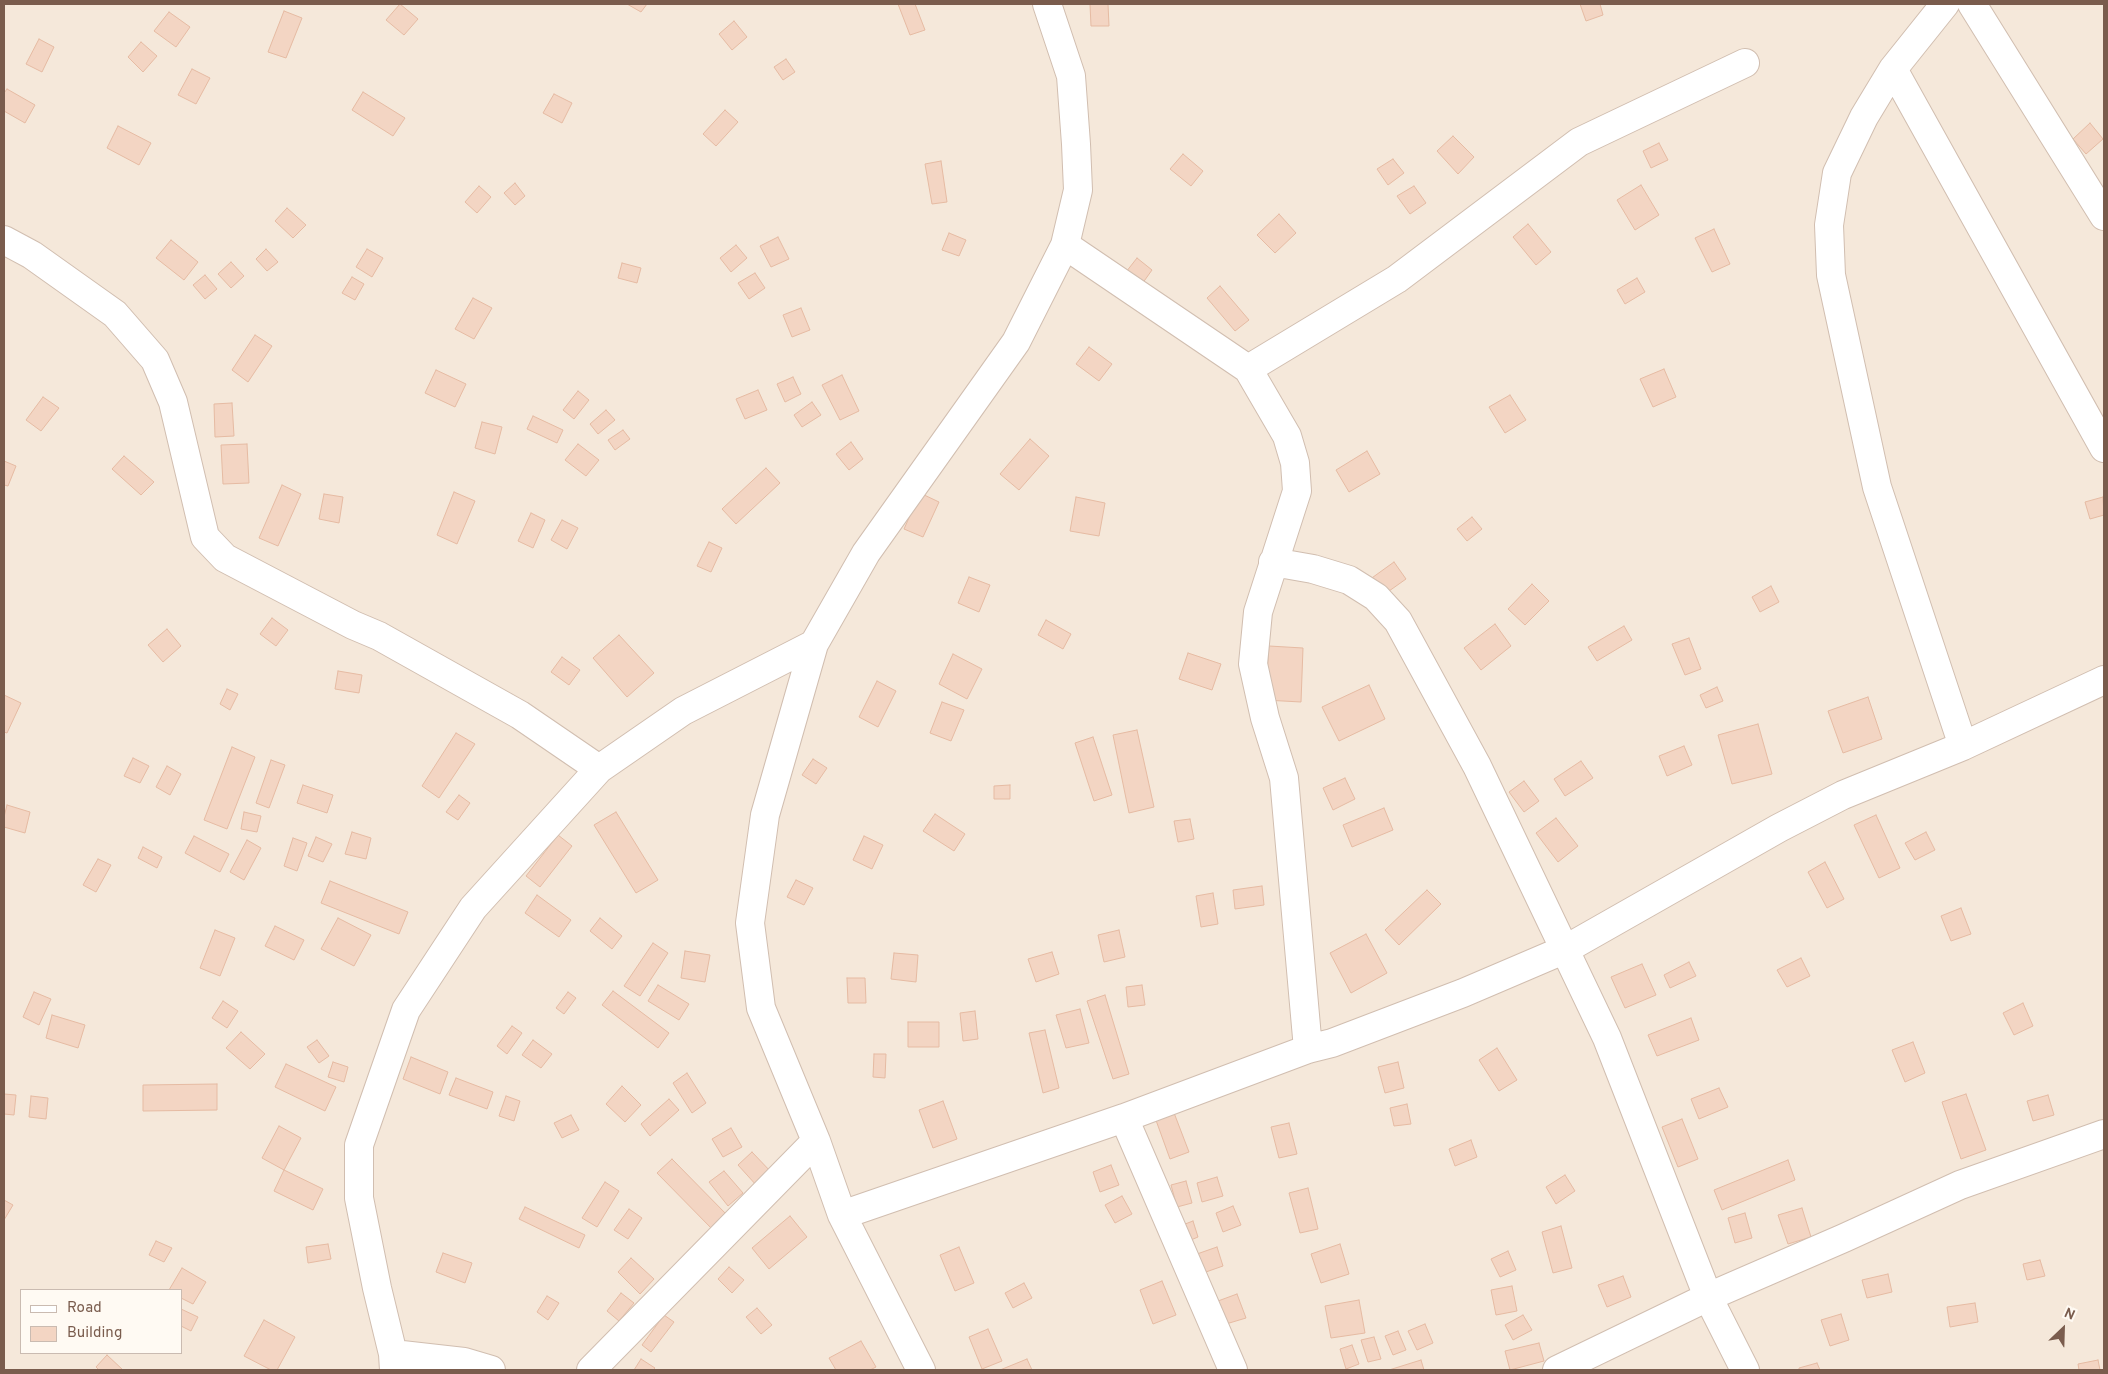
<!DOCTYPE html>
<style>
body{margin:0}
#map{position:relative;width:2108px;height:1374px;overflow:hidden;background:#fdf6ec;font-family:Overpass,sans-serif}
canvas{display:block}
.frame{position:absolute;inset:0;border:5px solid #7a5c4d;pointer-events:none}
.legend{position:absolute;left:20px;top:1289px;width:162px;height:65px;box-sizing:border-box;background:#fffaf3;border:1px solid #cabbb1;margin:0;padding:6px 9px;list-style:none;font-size:15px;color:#7a5c4d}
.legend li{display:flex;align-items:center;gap:10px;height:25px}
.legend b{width:25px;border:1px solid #cabbb1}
.north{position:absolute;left:2038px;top:1304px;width:50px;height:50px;-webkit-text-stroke:4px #fffaf3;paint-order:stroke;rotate:24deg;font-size:14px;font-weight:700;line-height:20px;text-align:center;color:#7a5c4d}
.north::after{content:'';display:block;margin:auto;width:18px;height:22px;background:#7a5c4d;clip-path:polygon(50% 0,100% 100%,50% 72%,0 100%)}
</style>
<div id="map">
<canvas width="2108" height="1374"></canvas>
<div class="frame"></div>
<ul class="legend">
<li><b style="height:6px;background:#fff"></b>Road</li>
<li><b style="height:14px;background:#f3d5c3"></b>Building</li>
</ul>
<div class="north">N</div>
</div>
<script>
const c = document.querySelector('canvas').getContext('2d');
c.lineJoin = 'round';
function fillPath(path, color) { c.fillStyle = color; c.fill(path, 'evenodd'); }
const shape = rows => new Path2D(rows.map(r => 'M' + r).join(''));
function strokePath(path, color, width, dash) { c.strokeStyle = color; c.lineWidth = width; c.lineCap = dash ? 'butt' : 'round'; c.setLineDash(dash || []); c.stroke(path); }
fillPath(shape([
 [4,4,2104,4,2104,1370,4,1370],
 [21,1290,181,1290,181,1353,21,1353]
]), '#f5e8da');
const building = shape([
 [400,4,418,19,404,35,386,20,400,4],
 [627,4,647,4,641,12,627,4],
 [898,4,915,4,925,30,910,35,898,4],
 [1090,4,1108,4,1109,26,1091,26,1090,4],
 [1580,4,1600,4,1603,15,1586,21,1580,4],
 [284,11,302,18,286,58,268,52,284,11],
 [169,12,190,27,176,47,154,31,169,12],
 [734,21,747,37,732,50,719,34,734,21],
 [39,39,54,47,42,72,26,64,39,39],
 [141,42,157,56,143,72,128,57,141,42],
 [786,59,795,72,783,80,774,67,786,59],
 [192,69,210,78,196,104,178,95,192,69],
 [7,89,35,105,25,123,4,111,4,93,7,89],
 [363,92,405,118,393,136,352,110,363,92],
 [554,94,572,103,562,123,543,113,554,94],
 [725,110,738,122,716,146,703,134,725,110],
 [2090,123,2103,139,2086,154,2073,139,2090,123],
 [118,126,151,143,139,165,107,148,118,126],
 [1453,136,1474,157,1458,174,1437,151,1453,136],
 [1659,143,1668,160,1651,168,1643,151,1659,143],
 [1183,154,1203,171,1191,186,1170,169,1183,154],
 [1393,159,1404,173,1388,185,1377,169,1393,159],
 [941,161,947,202,932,204,925,164,941,161],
 [515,183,525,196,515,205,504,193,515,183],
 [1641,185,1659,215,1635,230,1617,200,1641,185],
 [479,186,491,197,477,213,465,202,479,186],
 [1414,186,1426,203,1410,214,1397,196,1414,186],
 [287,208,306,225,293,238,275,221,287,208],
 [1279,214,1296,233,1275,253,1257,235,1279,214],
 [1528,224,1551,252,1536,265,1513,237,1528,224],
 [1714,229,1730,264,1712,272,1695,238,1714,229],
 [949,233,966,240,959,256,942,250,949,233],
 [778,237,789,259,771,267,760,246,778,237],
 [171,240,198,262,184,280,156,258,171,240],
 [736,245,747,258,731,272,720,258,736,245],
 [266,249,278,262,267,271,256,259,266,249],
 [367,249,383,258,372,277,356,267,367,249],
 [1137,258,1152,270,1142,284,1126,272,1137,258],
 [231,262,244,276,231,288,218,274,231,262],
 [622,263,641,268,637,283,618,278,622,263],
 [755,273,765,288,749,299,738,283,755,273],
 [205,275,217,289,205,299,193,285,205,275],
 [352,277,364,284,355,300,342,293,352,277],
 [1637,278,1645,292,1625,304,1617,290,1637,278],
 [1220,286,1249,320,1235,331,1207,298,1220,286],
 [473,298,492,308,474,339,455,329,473,298],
 [801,308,810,330,792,337,783,315,801,308],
 [255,335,272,346,248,382,232,370,255,335],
 [1089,347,1112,364,1099,381,1076,364,1089,347],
 [1664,369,1676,397,1653,407,1640,379,1664,369],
 [436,370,466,384,455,407,425,393,436,370],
 [842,375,859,411,840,420,822,385,842,375],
 [793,377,801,394,785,402,777,384,793,377],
 [758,390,767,410,745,419,736,399,758,390],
 [578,391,589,400,574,419,563,410,578,391],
 [1510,395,1526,420,1505,433,1489,407,1510,395],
 [43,397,59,408,41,431,26,420,43,397],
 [812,402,821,415,802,427,794,415,812,402],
 [232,403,234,436,215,437,214,404,232,403],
 [606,410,615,420,598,434,590,424,606,410],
 [533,416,563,430,557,443,527,429,533,416],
 [482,422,502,427,495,454,475,448,482,422],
 [623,430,630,439,615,450,608,440,623,430],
 [1030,439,1049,456,1019,490,1000,474,1030,439],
 [851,442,863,459,849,470,836,454,851,442],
 [247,444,249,483,223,484,221,445,247,444],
 [578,444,599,460,586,476,565,460,578,444],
 [1367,451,1380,474,1349,492,1336,470,1367,451],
 [124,456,154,482,141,495,112,469,124,456],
 [4,461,16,466,8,486,4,485,4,461],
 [766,468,780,483,736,524,722,509,766,468],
 [282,485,301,494,278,546,259,538,282,485],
 [454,492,475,501,457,544,437,535,454,492],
 [920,493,939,502,923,537,904,529,920,493],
 [324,494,343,497,339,523,319,519,324,494],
 [1076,497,1105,503,1099,536,1070,531,1076,497],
 [2103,497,2104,515,2090,519,2085,502,2103,497],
 [531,513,545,520,533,548,518,541,531,513],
 [1472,517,1482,529,1467,541,1457,529,1472,517],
 [562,520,578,528,567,549,551,540,562,520],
 [709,542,722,548,711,572,697,566,709,542],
 [1394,562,1406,579,1382,596,1369,580,1394,562],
 [969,577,990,585,979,612,958,603,969,577],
 [1532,584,1549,601,1525,625,1508,609,1532,584],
 [1771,586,1779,602,1760,612,1752,597,1771,586],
 [272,618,288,630,276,646,260,634,272,618],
 [1046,620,1071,634,1063,649,1038,635,1046,620],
 [1495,624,1511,646,1481,670,1464,648,1495,624],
 [1624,626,1632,640,1597,661,1588,647,1624,626],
 [167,629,181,646,163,662,148,645,167,629],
 [619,635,654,673,627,697,593,658,619,635],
 [1689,638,1701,669,1685,675,1672,644,1689,638],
 [1269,646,1303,648,1301,702,1265,700,1269,646],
 [1188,653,1221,664,1212,690,1179,679,1188,653],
 [953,654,982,669,967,699,939,684,953,654],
 [562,657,580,670,569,685,551,672,562,657],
 [338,671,362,675,359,693,335,689,338,671],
 [877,681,896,691,878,727,859,717,877,681],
 [1369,685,1385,719,1339,741,1322,707,1369,685],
 [1717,687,1723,701,1706,708,1700,695,1717,687],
 [227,689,238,694,230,710,220,704,227,689],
 [4,695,21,703,7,733,4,732,4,695],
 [1868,697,1882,739,1843,753,1828,711,1868,697],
 [942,702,964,710,951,741,930,733,942,702],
 [1758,724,1772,774,1732,784,1718,735,1758,724],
 [1137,730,1154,807,1129,813,1113,735,1137,730],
 [456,733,475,744,439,798,422,786,456,733],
 [1093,737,1112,795,1094,801,1075,743,1093,737],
 [1684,746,1692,765,1667,776,1659,756,1684,746],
 [232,747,255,757,227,829,204,820,232,747],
 [133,758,149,766,140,783,124,776,133,758],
 [813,759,827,768,816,784,802,775,813,759],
 [271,760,285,765,269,808,256,803,271,760],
 [1581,761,1593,778,1565,796,1554,779,1581,761],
 [167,766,181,774,170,795,156,787,167,766],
 [1345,778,1355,799,1333,810,1323,788,1345,778],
 [1524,781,1539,801,1524,812,1509,792,1524,781],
 [303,785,333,795,327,813,297,803,303,785],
 [1010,785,1010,799,994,799,994,786,1010,785],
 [459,795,470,803,458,820,446,812,459,795],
 [7,805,30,812,25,833,4,827,4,817,7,805],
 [1384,808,1393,830,1352,847,1343,825,1384,808],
 [244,812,261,816,257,832,241,829,244,812],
 [616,812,658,880,636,893,594,825,616,812],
 [935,814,965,834,954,851,923,831,935,814],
 [1876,815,1900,868,1879,878,1854,825,1876,815],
 [1556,818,1578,846,1558,862,1536,833,1556,818],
 [1190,819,1194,839,1178,842,1174,821,1190,819],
 [352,832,371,838,366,859,345,854,352,832],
 [1926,832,1935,850,1915,860,1905,843,1926,832],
 [558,835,572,846,540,887,526,876,558,835],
 [194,836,229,854,220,872,185,853,194,836],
 [864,836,883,845,872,869,853,860,864,836],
 [316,837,332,844,323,862,308,856,316,837],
 [293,838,307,843,297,871,284,866,293,838],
 [247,840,261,848,244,880,230,872,247,840],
 [143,847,162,857,157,868,138,858,143,847],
 [98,859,111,865,96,892,83,885,98,859],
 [1825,862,1844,899,1827,908,1808,872,1825,862],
 [796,880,813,888,804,905,787,897,796,880],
 [330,881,408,912,399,934,321,903,330,881],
 [1262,886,1264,905,1235,909,1233,890,1262,886],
 [1427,890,1441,904,1399,945,1385,930,1427,890],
 [1213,893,1218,924,1201,927,1196,896,1213,893],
 [537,895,571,920,559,937,525,913,537,895],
 [1961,908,1971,934,1951,941,1941,916,1961,908],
 [338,918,371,935,354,966,321,949,338,918],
 [600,918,622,936,612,949,590,931,600,918],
 [275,926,304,940,294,960,265,946,275,926],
 [215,930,235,938,220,976,200,968,215,930],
 [1119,930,1125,957,1104,962,1098,935,1119,930],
 [1366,934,1387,973,1351,993,1330,953,1366,934],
 [653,943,668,953,640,996,624,986,653,943],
 [685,951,710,955,705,982,681,978,685,951],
 [1052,952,1059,974,1036,982,1028,959,1052,952],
 [894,953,918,955,916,982,891,979,894,953],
 [1801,958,1810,976,1787,987,1777,970,1801,958],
 [1689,962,1696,976,1670,988,1664,975,1689,962],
 [1642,964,1656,995,1625,1008,1611,977,1642,964],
 [847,978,865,978,866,1003,848,1003,847,978],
 [658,985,689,1004,679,1020,648,1001,658,985],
 [1142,985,1145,1005,1128,1007,1126,987,1142,985],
 [613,991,669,1033,658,1048,602,1005,613,991],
 [34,992,51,999,39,1025,23,1017,34,992],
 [568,992,576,998,564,1014,556,1008,568,992],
 [1105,995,1129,1074,1113,1079,1087,1001,1105,995],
 [223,1001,238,1011,227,1028,212,1018,223,1001],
 [2023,1003,2033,1026,2014,1035,2003,1013,2023,1003],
 [1080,1009,1089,1043,1066,1048,1056,1015,1080,1009],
 [975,1011,978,1039,963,1041,960,1013,975,1011],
 [52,1015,85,1025,78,1048,46,1038,52,1015],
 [1691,1018,1699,1040,1657,1056,1648,1035,1691,1018],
 [908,1022,939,1022,939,1047,908,1047,908,1022],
 [512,1026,522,1033,507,1054,497,1046,512,1026],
 [1045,1030,1059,1088,1043,1093,1029,1033,1045,1030],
 [241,1032,265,1054,250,1069,226,1048,241,1032],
 [317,1040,329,1056,319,1063,307,1047,317,1040],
 [533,1040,552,1054,541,1068,522,1055,533,1040],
 [1913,1042,1925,1073,1905,1082,1892,1050,1913,1042],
 [1497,1048,1517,1080,1499,1091,1479,1060,1497,1048],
 [874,1054,886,1054,885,1078,873,1077,874,1054],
 [411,1057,448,1072,440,1094,403,1079,411,1057],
 [333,1062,348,1067,344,1082,328,1077,333,1062],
 [1398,1062,1404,1088,1385,1093,1378,1067,1398,1062],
 [286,1064,336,1087,325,1111,275,1087,286,1064],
 [687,1073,706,1103,692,1113,673,1083,687,1073],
 [456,1078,493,1092,487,1109,449,1095,456,1078],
 [217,1084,217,1110,143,1111,143,1085,217,1084],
 [622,1086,641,1105,625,1122,606,1104,622,1086],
 [1719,1088,1728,1107,1699,1119,1691,1099,1719,1088],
 [4,1094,16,1095,14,1115,4,1114,4,1094],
 [1966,1094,1986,1150,1961,1159,1942,1102,1966,1094],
 [2048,1095,2054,1115,2033,1121,2027,1101,2048,1095],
 [31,1096,48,1098,46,1119,29,1117,31,1096],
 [506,1096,520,1101,514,1121,499,1116,506,1096],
 [669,1099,679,1110,650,1136,641,1124,669,1099],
 [943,1101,957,1139,933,1148,919,1110,943,1101],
 [1407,1104,1411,1124,1394,1126,1390,1108,1407,1104],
 [1171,1105,1189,1152,1170,1159,1153,1112,1171,1105],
 [571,1115,579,1130,562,1138,554,1123,571,1115],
 [1682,1119,1698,1159,1678,1167,1662,1127,1682,1119],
 [1289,1123,1297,1154,1279,1158,1271,1127,1289,1123],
 [279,1126,301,1138,284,1170,262,1158,279,1126],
 [731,1128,742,1147,723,1157,712,1139,731,1128],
 [1471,1140,1477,1157,1455,1166,1449,1149,1471,1140],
 [752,1152,772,1173,757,1186,738,1165,752,1152],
 [672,1159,728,1216,713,1230,657,1173,672,1159],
 [1788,1160,1795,1180,1722,1210,1714,1190,1788,1160],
 [1111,1165,1119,1185,1100,1192,1093,1172,1111,1165],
 [284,1170,323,1189,313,1210,274,1191,284,1170],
 [724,1171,743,1193,728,1206,709,1182,724,1171],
 [1565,1175,1575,1191,1556,1204,1546,1187,1565,1175],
 [1217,1177,1223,1196,1202,1202,1197,1183,1217,1177],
 [1186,1181,1192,1203,1177,1207,1171,1185,1186,1181],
 [605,1182,619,1191,597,1227,582,1218,605,1182],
 [1308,1188,1318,1229,1300,1233,1289,1193,1308,1188],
 [1122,1196,1132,1214,1115,1223,1105,1205,1122,1196],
 [4,1200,13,1205,4,1220,4,1200],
 [1233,1206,1241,1225,1223,1232,1216,1213,1233,1206],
 [525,1207,585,1235,579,1248,519,1219,525,1207],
 [1802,1208,1811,1237,1788,1244,1778,1215,1802,1208],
 [629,1209,642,1218,628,1239,614,1230,629,1209],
 [1745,1213,1752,1238,1735,1243,1728,1218,1745,1213],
 [790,1216,807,1237,769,1269,752,1248,790,1216],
 [1193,1221,1198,1237,1186,1242,1180,1226,1193,1221],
 [1561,1226,1572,1268,1553,1273,1542,1232,1561,1226],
 [156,1241,172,1248,164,1262,149,1255,156,1241],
 [328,1244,331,1259,308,1263,306,1247,328,1244],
 [1340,1244,1349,1274,1321,1283,1311,1254,1340,1244],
 [959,1247,974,1283,955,1291,940,1255,959,1247],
 [1217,1247,1223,1266,1203,1273,1197,1254,1217,1247],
 [1508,1251,1516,1270,1500,1277,1491,1259,1508,1251],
 [443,1253,472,1263,465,1283,436,1272,443,1253],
 [631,1258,654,1279,640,1294,618,1272,631,1258],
 [2040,1260,2045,1276,2027,1280,2023,1264,2040,1260],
 [729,1267,744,1280,732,1293,718,1279,729,1267],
 [182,1268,206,1282,193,1304,181,1298,181,1290,169,1290,182,1268],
 [1888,1274,1892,1292,1867,1298,1862,1280,1888,1274],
 [1623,1276,1631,1297,1607,1307,1598,1285,1623,1276],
 [1162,1281,1176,1315,1153,1324,1140,1290,1162,1281],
 [1024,1283,1032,1298,1013,1308,1005,1293,1024,1283],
 [1512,1286,1517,1311,1496,1315,1491,1290,1512,1286],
 [621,1293,634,1303,619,1321,607,1311,621,1293],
 [1237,1294,1246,1318,1226,1324,1218,1301,1237,1294],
 [547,1296,559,1303,548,1320,537,1312,547,1296],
 [1359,1300,1365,1333,1331,1338,1325,1306,1359,1300],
 [1975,1303,1978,1322,1950,1327,1947,1307,1975,1303],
 [757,1308,772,1325,761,1334,746,1317,757,1308],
 [181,1309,198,1317,191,1331,181,1326,181,1309],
 [1841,1314,1849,1340,1830,1346,1821,1320,1841,1314],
 [664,1315,674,1322,651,1352,642,1345,664,1315],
 [1523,1315,1532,1330,1513,1340,1505,1325,1523,1315],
 [264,1320,295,1337,277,1370,271,1370,244,1356,264,1320],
 [1425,1324,1433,1343,1417,1350,1408,1331,1425,1324],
 [988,1329,1002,1361,982,1369,969,1337,988,1329],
 [1398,1331,1406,1350,1393,1355,1385,1336,1398,1331],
 [1374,1337,1381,1359,1368,1362,1361,1340,1374,1337],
 [861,1341,876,1367,870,1370,836,1370,829,1358,861,1341],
 [1539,1343,1544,1361,1510,1370,1505,1351,1539,1343],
 [1352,1345,1359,1364,1346,1369,1340,1349,1352,1345],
 [107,1355,123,1370,99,1370,96,1367,107,1355],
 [641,1359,655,1368,653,1370,634,1370,641,1359],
 [1027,1359,1032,1370,1000,1370,1027,1359],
 [1421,1360,1424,1370,1389,1370,1421,1360],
 [2098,1360,2100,1370,2079,1370,2078,1364,2098,1360],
 [1817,1363,1820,1370,1799,1370,1799,1368,1817,1363]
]);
fillPath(building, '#f3d5c3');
strokePath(building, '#e6bba3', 1);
const minor = shape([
 [1945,4,1893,69,1864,117,1837,173,1829,225,1831,275,1877,487,1963,746],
 [1972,4,2104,216],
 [1893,69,2104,448],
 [4,240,32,255,115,314,155,360,173,402,205,537,225,558,353,625,379,636,520,715,599,769],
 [1065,245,1248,369,1287,436,1295,463,1297,491,1258,612,1253,664,1265,718,1284,778,1308,1049],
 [1248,369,1397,279,1579,142,1745,63],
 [1273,562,1313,569,1349,580,1376,597,1398,621,1477,766,1607,1038,1708,1297,1745,1370],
 [1124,1118,1233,1370],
 [842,1215,1124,1118,1308,1049,1332,1043,1463,993,1566,949,1779,828,1843,795,1963,746,2104,680],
 [393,1354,464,1362,491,1370],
 [394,1370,393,1354,377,1288,359,1198,359,1145,406,1010,473,908,599,769,683,711,814,644],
 [591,1370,816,1141],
 [921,1370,842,1215,816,1141,761,1008,750,923,765,815,814,644,866,553,1016,342,1065,245,1078,190,1076,144,1071,76,1047,4],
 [1557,1370,1708,1297,1844,1238,1960,1185,2104,1134]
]);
strokePath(minor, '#d1beb0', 30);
strokePath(minor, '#fff', 28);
</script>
